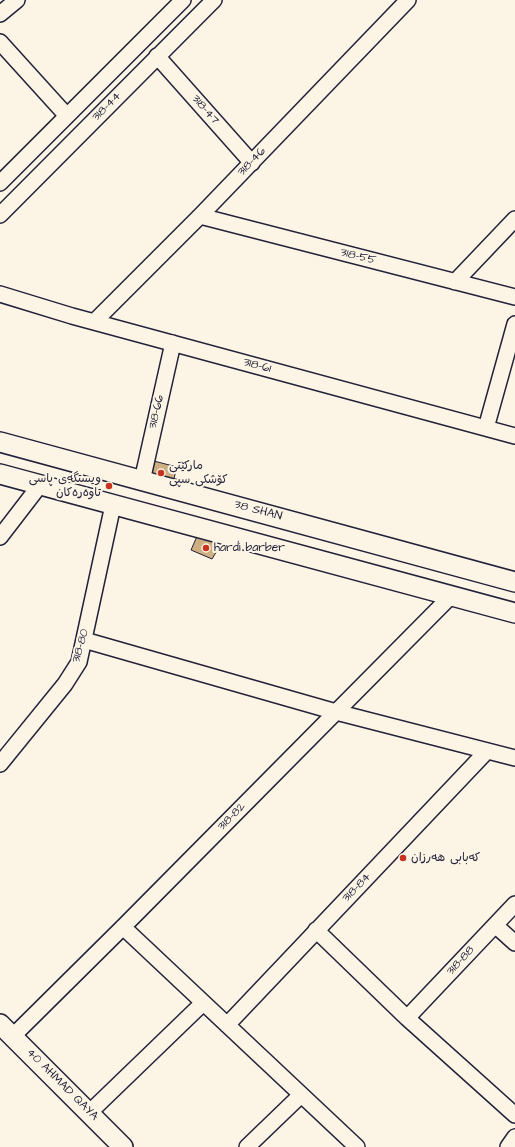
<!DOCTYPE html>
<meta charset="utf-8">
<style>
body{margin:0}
canvas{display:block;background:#fcf5e5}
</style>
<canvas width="515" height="1147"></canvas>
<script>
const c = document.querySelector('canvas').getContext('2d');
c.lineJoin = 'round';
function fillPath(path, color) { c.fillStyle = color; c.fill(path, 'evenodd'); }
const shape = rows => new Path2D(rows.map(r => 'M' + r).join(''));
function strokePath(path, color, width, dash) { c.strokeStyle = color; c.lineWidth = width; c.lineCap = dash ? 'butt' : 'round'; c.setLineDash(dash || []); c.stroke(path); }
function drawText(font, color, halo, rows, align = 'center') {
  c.font = font + ' "Architects Daughter","Playpen Sans Arabic",sans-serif'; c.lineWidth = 4; c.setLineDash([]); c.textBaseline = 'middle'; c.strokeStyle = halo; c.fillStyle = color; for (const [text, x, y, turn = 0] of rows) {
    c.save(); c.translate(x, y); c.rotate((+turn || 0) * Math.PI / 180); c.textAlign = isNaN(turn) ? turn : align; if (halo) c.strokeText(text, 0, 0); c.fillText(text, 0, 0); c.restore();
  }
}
const building = shape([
 [150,460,177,467,172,486,145,479,150,460],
 [198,534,221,544,212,559,191,550,198,534]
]);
fillPath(building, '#ceaf82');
strokePath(building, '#22223b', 1);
const minor = shape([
 [0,14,17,0],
 [0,42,67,116],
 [157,56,252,163],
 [0,183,183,0],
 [0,215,214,0],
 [200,216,515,297],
 [455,282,515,219],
 [0,294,72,316,515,436],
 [94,322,200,216,408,0],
 [486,428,515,324],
 [142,481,173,343],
 [0,537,40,485],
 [84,640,336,712,515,758],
 [0,764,65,684,79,662,113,505],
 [495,925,515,943],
 [123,927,357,1147],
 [316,930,407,1018,515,1115],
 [407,1018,515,904],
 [227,1025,487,751],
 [13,1036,123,927,451,596],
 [89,1113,203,1003],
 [247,1147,301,1095],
 [508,1147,515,1137]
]);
const tertiary = shape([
 [0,442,515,582],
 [0,474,515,613],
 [0,1024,123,1147]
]);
strokePath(minor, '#22223b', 18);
strokePath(tertiary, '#22223b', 22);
strokePath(minor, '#fcf5e5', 15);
strokePath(tertiary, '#fcf5e5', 19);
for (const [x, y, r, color] of [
 [161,473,4,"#c8321e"],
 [109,486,4,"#c8321e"],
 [206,548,4,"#c8321e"],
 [403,858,4,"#c8321e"]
]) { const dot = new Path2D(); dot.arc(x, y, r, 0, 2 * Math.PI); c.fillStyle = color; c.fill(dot); strokePath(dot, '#fcf5e5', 1.5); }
drawText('12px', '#22223b', '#fcf5e5', [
 ["318-44",107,107,-45],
 ["318-47",205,110,49],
 ["318-46",252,162,-46],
 ["318-55",358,257,14],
 ["318-61",257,366,15],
 ["318-66",157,412,-77],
 ["38 SHAN",258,511,15],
 ["318-80",81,646,-74],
 ["318-82",232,817,-45],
 ["318-84",357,888,-46],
 ["318-88",461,961,-47],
 ["40 AHMAD QAYA",62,1085,45]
]);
drawText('12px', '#22223b', '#fcf5e5', [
 ["مارکێتی",169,466],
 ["کۆشکی سپی",169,480],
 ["ویستگەی پاسی",101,479,"right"],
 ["تاوەرەکان",101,493,"right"],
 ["hardi barber",214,548],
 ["کەبابی هەرزان",411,858]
], 'left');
</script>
